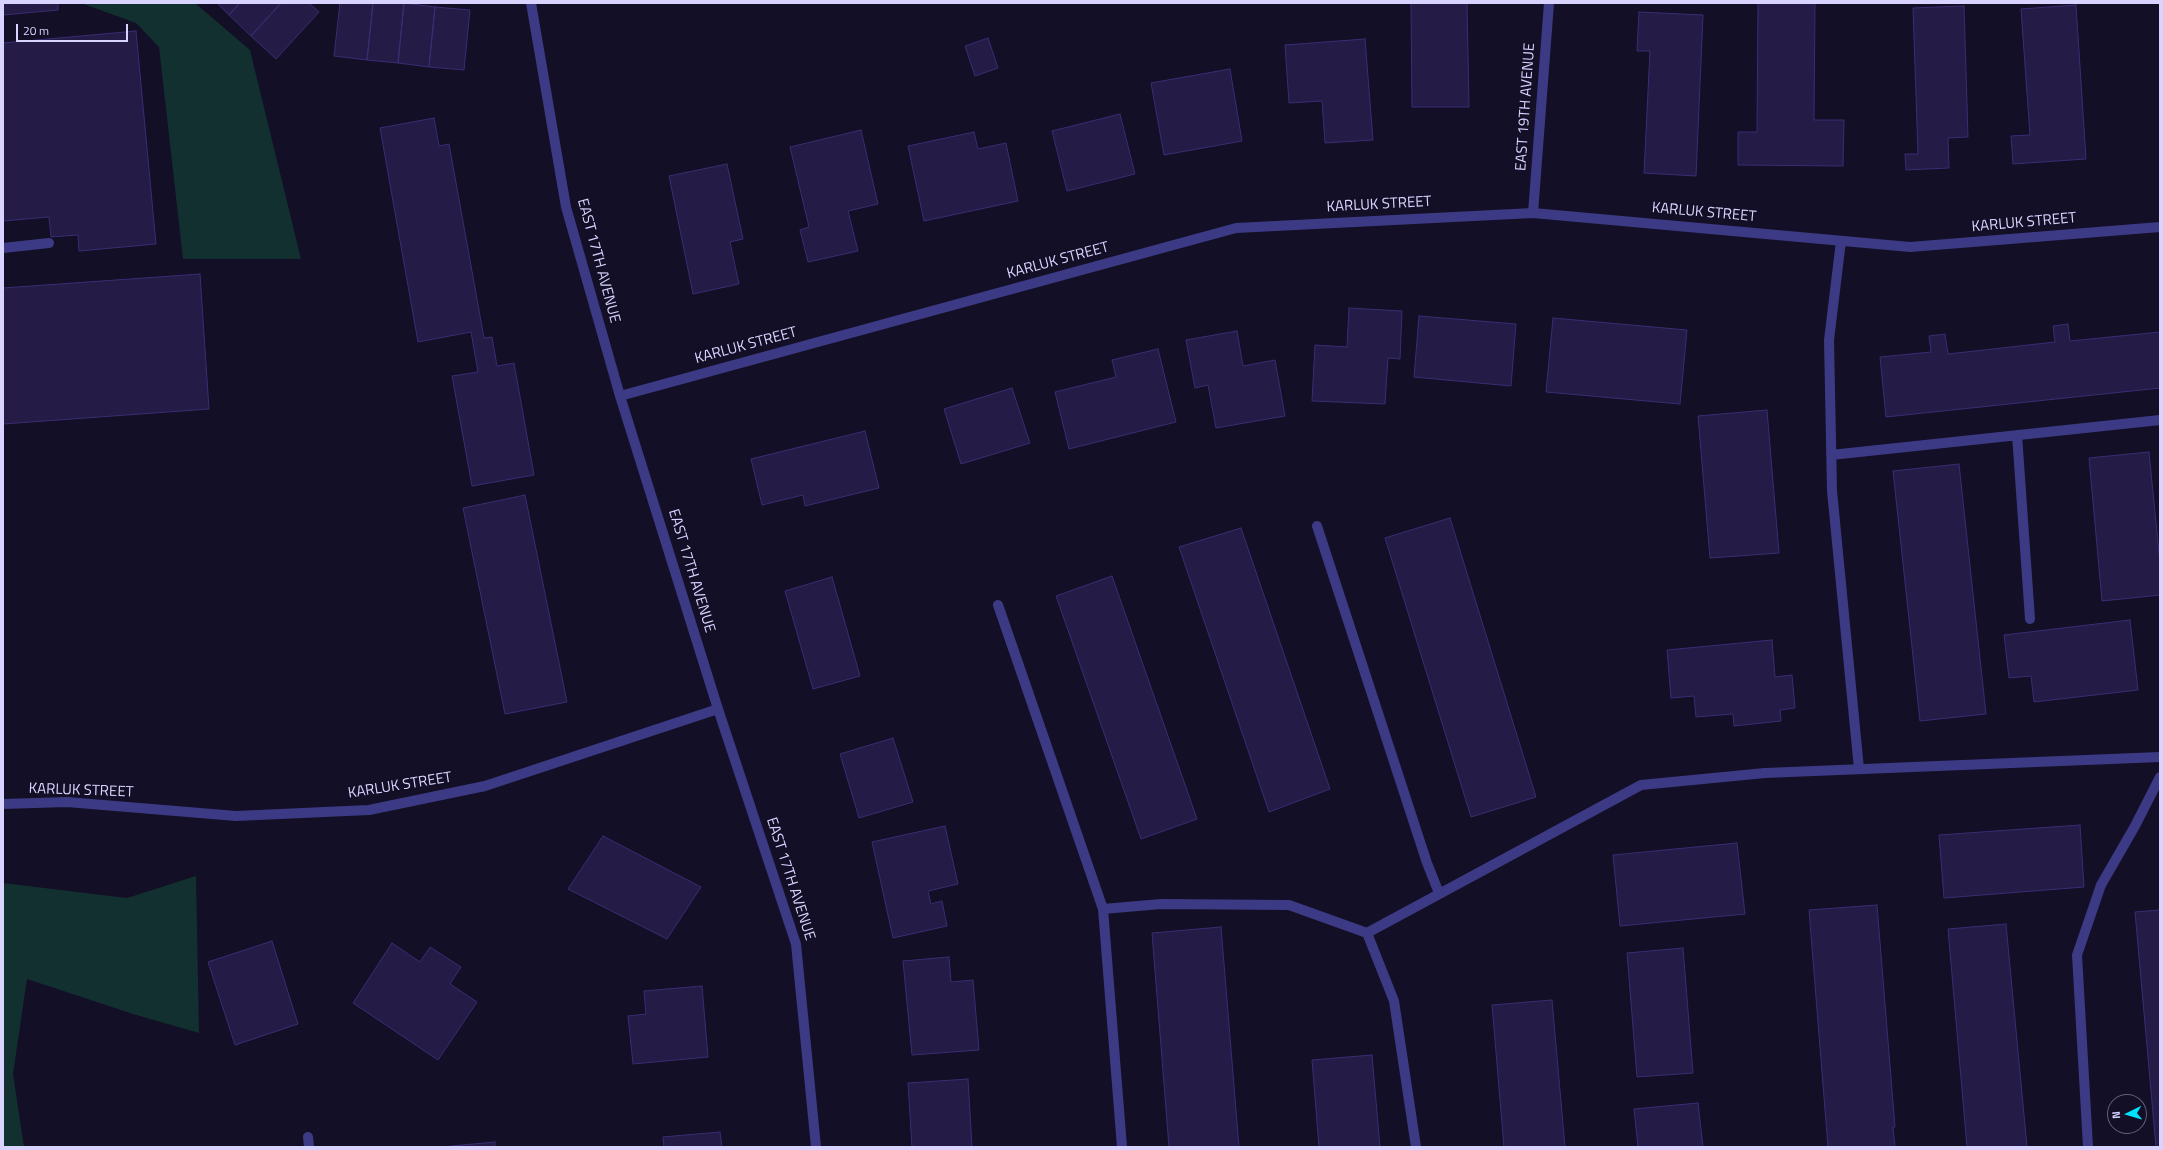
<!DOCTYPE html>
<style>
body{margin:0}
#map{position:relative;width:2163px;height:1150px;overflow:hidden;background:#130f26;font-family:"Titillium Web",sans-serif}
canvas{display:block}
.frame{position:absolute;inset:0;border:4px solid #d9d4ff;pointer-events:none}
.north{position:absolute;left:2107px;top:1094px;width:40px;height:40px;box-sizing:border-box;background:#130f26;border:1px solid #625e7d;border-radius:50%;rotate:265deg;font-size:11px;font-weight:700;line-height:16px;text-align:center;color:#d9d4ff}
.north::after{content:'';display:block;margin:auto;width:14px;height:18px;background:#00e5ff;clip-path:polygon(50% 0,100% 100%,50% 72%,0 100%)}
.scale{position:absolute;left:16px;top:24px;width:112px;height:18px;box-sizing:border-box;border:2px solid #d9d4ff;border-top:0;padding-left:5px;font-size:12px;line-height:14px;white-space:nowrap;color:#d9d4ff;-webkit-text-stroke:3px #130f26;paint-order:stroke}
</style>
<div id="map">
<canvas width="2163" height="1150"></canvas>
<div class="frame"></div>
<div class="north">N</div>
<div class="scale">20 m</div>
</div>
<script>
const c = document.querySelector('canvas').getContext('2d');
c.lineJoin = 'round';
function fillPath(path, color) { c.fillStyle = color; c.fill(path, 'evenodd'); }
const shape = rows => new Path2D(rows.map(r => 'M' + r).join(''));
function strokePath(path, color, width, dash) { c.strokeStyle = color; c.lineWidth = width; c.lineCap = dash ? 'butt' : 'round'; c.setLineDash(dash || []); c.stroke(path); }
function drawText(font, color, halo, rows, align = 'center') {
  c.font = font + ' "Titillium Web",sans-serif'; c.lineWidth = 3; c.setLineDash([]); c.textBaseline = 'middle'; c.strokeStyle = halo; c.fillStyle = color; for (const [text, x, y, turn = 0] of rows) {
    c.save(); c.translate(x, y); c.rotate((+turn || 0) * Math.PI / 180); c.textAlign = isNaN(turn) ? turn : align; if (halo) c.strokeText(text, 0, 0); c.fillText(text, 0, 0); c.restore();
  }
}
fillPath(shape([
 [81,3,195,3,250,50,301,259,183,259,159,47,136,23],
 [196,876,199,1033,133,1014,27,979,13,1074,24,1147,3,1147,3,883,127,898]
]), '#12302f');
const building = shape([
 [3,3,58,3,58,10,3,15,3,3],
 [217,3,240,3,229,15,217,3],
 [240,3,281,3,251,36,229,15,240,3],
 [281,3,309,3,319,12,276,59,251,36,281,3],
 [340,3,373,3,367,60,334,56,340,3],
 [373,3,404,3,398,63,367,60,373,3],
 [404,3,435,7,429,67,398,63,404,3],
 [1411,3,1467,3,1469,107,1412,107,1411,3],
 [1758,3,1815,3,1814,120,1844,120,1843,166,1738,165,1738,132,1757,132,1758,3],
 [2076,5,2086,159,2013,164,2011,136,2030,135,2021,9,2076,5],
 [1964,6,1968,137,1948,138,1949,168,1906,170,1905,154,1918,154,1913,8,1964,6],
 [435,7,470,10,464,70,429,67,435,7],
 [1639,12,1703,15,1696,176,1644,173,1650,51,1637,51,1639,12],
 [136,31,156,244,79,251,78,235,51,237,49,217,3,221,3,43,136,31],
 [988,38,998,68,975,76,965,46,988,38],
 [1365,39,1373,140,1325,143,1322,101,1289,103,1285,45,1365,39],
 [1230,69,1242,141,1164,155,1151,83,1230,69],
 [1120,114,1135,174,1067,191,1052,131,1120,114],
 [434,118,439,146,449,144,484,338,492,337,497,366,514,363,534,475,472,486,452,376,478,372,471,332,418,342,380,128,434,118],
 [861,130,878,204,848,211,858,251,808,262,800,230,809,227,790,147,861,130],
 [974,132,978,149,1006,143,1018,201,924,221,908,146,974,132],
 [727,164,743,239,730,242,739,284,693,294,669,176,727,164],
 [200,274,209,409,3,424,3,288,200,274],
 [1349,308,1402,311,1400,359,1388,358,1385,404,1312,401,1315,345,1347,347,1349,308],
 [1419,316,1516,324,1511,386,1414,377,1419,316],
 [1553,318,1687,330,1680,404,1546,392,1553,318],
 [2068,324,2070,341,2160,332,2160,388,1886,417,1880,357,1931,352,1929,336,1945,334,1948,354,2055,342,2053,326,2068,324],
 [1237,331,1243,366,1275,360,1285,416,1216,428,1208,385,1195,388,1186,340,1237,331],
 [1158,349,1176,422,1069,449,1055,392,1116,377,1112,360,1158,349],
 [1012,388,1030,443,961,464,944,409,1012,388],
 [1767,410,1779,553,1710,558,1698,416,1767,410],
 [865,431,879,488,805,506,803,495,762,505,751,459,865,431],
 [2149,452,2160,563,2160,595,2102,601,2089,458,2149,452],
 [1959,464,1986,714,1920,721,1893,471,1959,464],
 [525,495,567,702,505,714,463,508,525,495],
 [1450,518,1536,797,1471,817,1385,538,1450,518],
 [1241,528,1330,789,1269,812,1179,547,1241,528],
 [1112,576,1197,819,1141,839,1056,596,1112,576],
 [832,577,860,676,813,689,785,591,832,577],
 [2130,620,2138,690,2034,702,2031,676,2009,678,2004,635,2130,620],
 [1772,640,1775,677,1792,675,1795,708,1780,710,1781,721,1734,726,1733,714,1696,717,1694,696,1671,698,1667,650,1772,640],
 [893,738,913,802,859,818,840,754,893,738],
 [2080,825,2084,887,1944,898,1939,835,2080,825],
 [945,826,958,884,928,891,931,904,942,901,947,926,893,938,872,842,945,826],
 [603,836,701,887,667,939,568,889,603,836],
 [1737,843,1745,914,1620,926,1613,855,1737,843],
 [1877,905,1895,1127,1893,1127,1895,1147,1828,1147,1809,910,1877,905],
 [2160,910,2160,1147,2156,1147,2135,912,2160,910],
 [2006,924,2027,1147,1967,1147,1948,929,2006,924],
 [1221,927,1239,1147,1169,1147,1152,933,1221,927],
 [272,941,298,1024,235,1045,208,962,272,941],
 [392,943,420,962,430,947,461,967,450,984,477,1002,438,1060,353,1003,392,943],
 [1683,948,1693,1073,1637,1077,1627,953,1683,948],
 [949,957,951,982,973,980,979,1050,912,1055,903,961,949,957],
 [702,986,708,1057,633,1064,628,1016,646,1014,644,991,702,986],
 [1552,1000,1565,1147,1504,1147,1492,1005,1552,1000],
 [1372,1055,1380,1147,1319,1147,1312,1060,1372,1055],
 [968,1079,972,1147,912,1147,908,1083,968,1079],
 [1698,1103,1703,1147,1638,1147,1634,1109,1698,1103],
 [720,1132,722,1147,664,1147,663,1137,720,1132],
 [495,1142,495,1147,441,1147,495,1142]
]);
fillPath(building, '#241b47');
strokePath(building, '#3b2d73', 1);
strokePath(shape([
 [531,3,566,207,620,396,718,709,796,944,816,1147],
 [1533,213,1549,3],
 [1841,241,1829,340,1832,491,1859,769],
 [3,248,49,243],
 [620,396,1236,228,1533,213,1910,247,2160,227],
 [2017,435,2030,619],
 [1831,455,2160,420],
 [1317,526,1427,863,1439,893],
 [998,605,1103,909,1161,904,1289,905,1367,933,1641,785,1765,773,2160,757],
 [3,804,67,802,236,816,369,810,485,786,718,709],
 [1103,909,1122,1147],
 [1367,933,1394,1001,1416,1147],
 [308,1137,309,1147],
 [2088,1147,2077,955,2101,885,2135,826,2160,777]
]), '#3d3a85', 10);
drawText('15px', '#d9d4ff', '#130f26', [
 ["EAST 19TH AVENUE",1526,107,-86],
 ["KARLUK STREET",1379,205,-3],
 ["KARLUK STREET",1704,213,5],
 ["KARLUK STREET",2024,223,-5],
 ["EAST 17TH AVENUE",598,261,75],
 ["KARLUK STREET",1058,261,-15],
 ["KARLUK STREET",746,346,-15],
 ["EAST 17TH AVENUE",691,571,73],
 ["KARLUK STREET",400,786,-9],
 ["KARLUK STREET",81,791,2],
 ["EAST 17TH AVENUE",790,879,72]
]);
</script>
